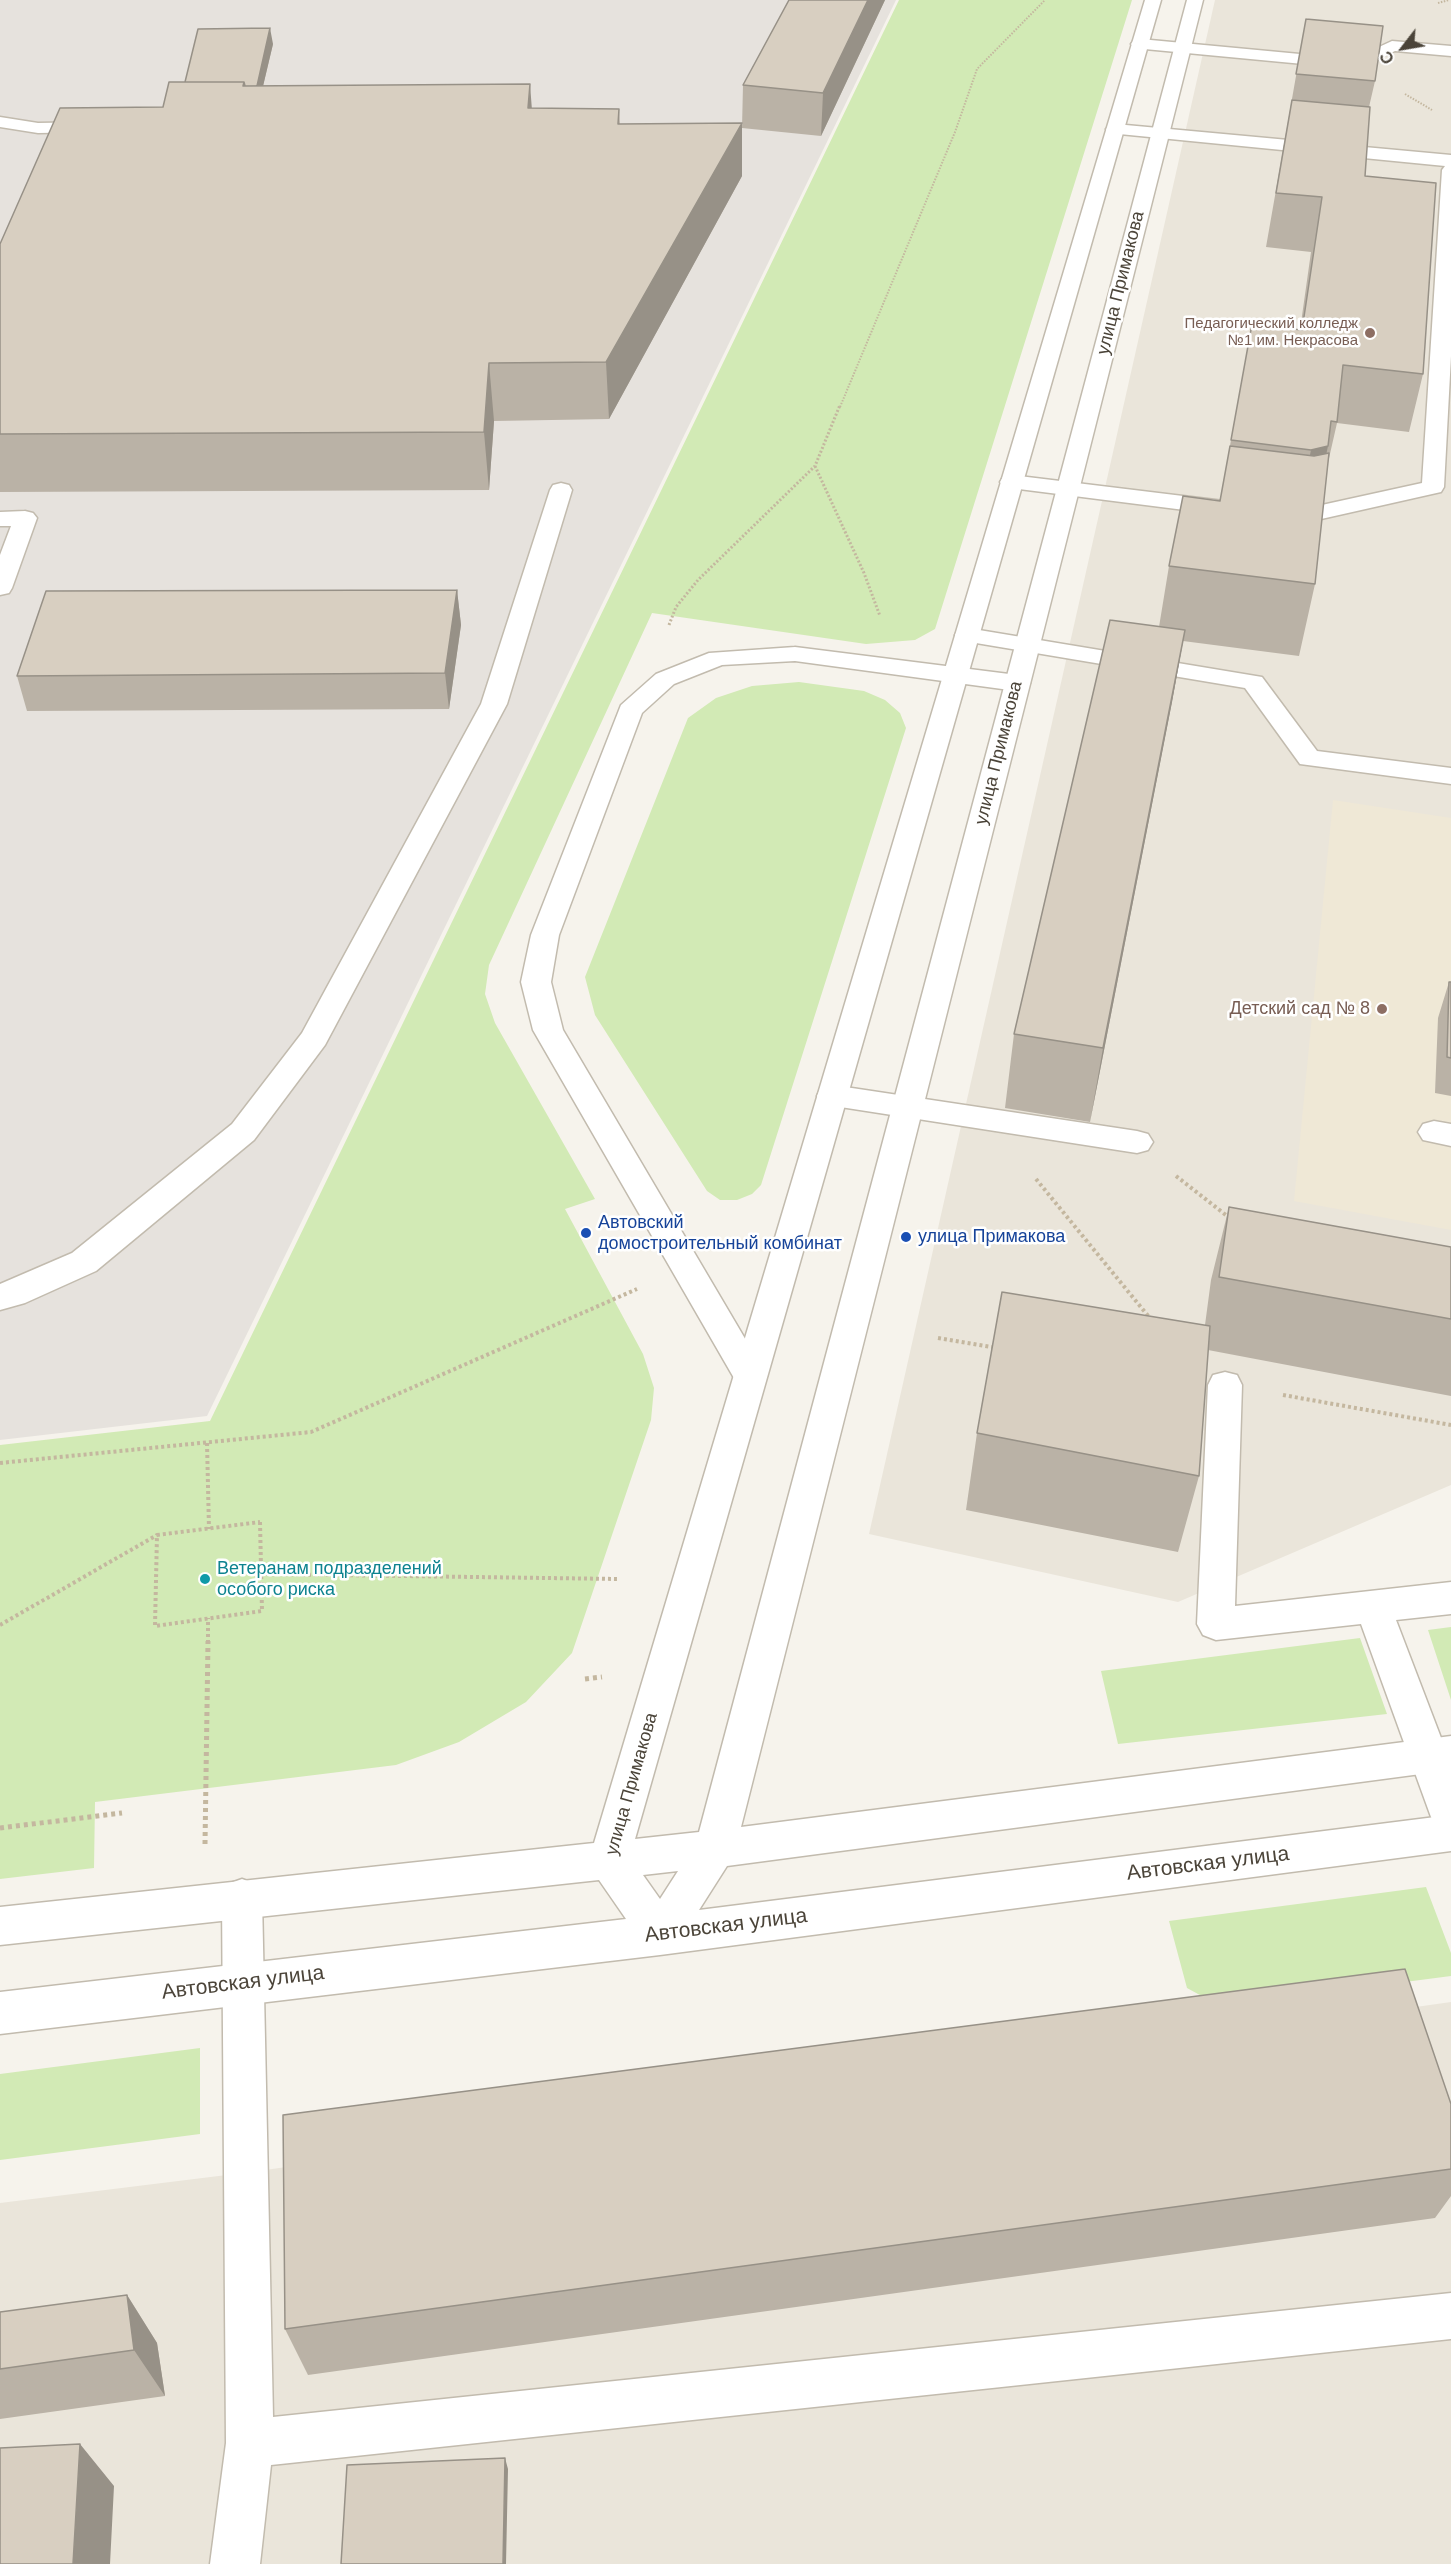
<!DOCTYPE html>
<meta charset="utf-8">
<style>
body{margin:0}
#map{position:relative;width:1451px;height:2564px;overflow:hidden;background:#f6f3ec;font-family:Helvetica,sans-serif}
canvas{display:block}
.north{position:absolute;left:1373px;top:18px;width:60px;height:60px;-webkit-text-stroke:4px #fff;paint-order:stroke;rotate:239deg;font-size:16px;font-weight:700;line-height:24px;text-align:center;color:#4b4439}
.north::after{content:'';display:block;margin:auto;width:21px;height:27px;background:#4b4439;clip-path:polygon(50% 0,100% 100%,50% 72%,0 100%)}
</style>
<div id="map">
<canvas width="1451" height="2564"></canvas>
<div class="north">С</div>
</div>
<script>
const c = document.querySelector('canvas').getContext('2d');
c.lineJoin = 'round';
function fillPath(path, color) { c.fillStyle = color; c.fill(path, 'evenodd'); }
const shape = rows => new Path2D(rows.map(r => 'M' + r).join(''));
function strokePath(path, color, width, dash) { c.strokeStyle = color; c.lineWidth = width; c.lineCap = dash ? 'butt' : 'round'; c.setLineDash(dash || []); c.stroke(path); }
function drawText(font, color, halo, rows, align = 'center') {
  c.font = font + ' Helvetica,sans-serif'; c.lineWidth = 5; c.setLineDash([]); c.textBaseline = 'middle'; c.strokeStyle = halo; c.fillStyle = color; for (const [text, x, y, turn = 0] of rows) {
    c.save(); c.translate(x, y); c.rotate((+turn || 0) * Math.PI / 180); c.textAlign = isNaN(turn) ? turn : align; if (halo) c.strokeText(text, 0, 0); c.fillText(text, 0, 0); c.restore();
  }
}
fillPath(shape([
 [1215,0,1451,0,1451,1485,1178,1602,869,1534],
 [1451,2002,1451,2564,0,2564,0,2203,251,2172]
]), '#eae5da');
fillPath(shape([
 [0,0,896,0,207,1416,0,1440]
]), '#e6e2dd');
fillPath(shape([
 [1333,800,1451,818,1451,1230,1294,1201]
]), '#efe8d6');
fillPath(shape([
 [899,0,1132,0,935,629,915,640,866,644,652,613,489,965,485,994,495,1023,595,1199,565,1209,643,1354,654,1388,651,1420,572,1653,526,1702,459,1742,396,1765,95,1802,94,1868,0,1879,0,1445,210,1421],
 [799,682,864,691,885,700,900,713,906,728,761,1185,752,1194,737,1200,720,1200,707,1191,595,1015,585,977,688,718,716,698,752,686],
 [1451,1627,1451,1700,1428,1630],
 [1360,1638,1387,1714,1118,1744,1101,1671],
 [1426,1887,1451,1953,1451,1976,1220,2006,1187,1988,1169,1921],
 [200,2048,200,2134,0,2160,0,2074]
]), '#d2eab5');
const service = shape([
 [1140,39,1353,59,1392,41,1451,46,1451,56,1395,51,1356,69,1134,48,1131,44,1134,40,1140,39],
 [0,117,38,123,95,122,104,127,95,132,38,133,0,127,0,117],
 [1115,124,1451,155,1451,356,1444,487,1441,492,1299,524,1271,520,1267,515,1271,510,1279,508,1299,510,1422,483,1442,170,1445,166,1109,133,1106,129,1115,124],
 [1011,475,1224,501,1232,503,1236,508,1232,513,1224,515,1003,487,1000,482,1003,477,1011,475],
 [561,483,569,485,572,490,507,704,325,1045,254,1140,96,1271,25,1303,0,1310,0,1284,72,1253,232,1124,302,1033,481,704,550,490,553,485,561,483],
 [25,511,33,513,37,518,12,588,9,593,0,595,0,555,11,526,0,526,0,512,25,511],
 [967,628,1262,677,1317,751,1451,768,1451,784,1300,764,1245,688,958,640,955,635,958,630,967,628],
 [795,647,1017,675,1026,678,1030,683,1026,688,1017,691,795,661,722,665,674,684,642,713,559,935,551,982,563,1030,767,1376,762,1385,750,1389,738,1385,533,1030,521,982,531,935,621,705,656,674,709,653,795,647],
 [832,1085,1137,1131,1148,1134,1153,1142,1148,1150,1137,1153,821,1104,817,1096,821,1088,832,1085],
 [1434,1121,1451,1124,1451,1146,1423,1140,1418,1132,1423,1124,1434,1121],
 [1225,1372,1237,1375,1242,1385,1235,1606,1451,1582,1451,1614,1396,1620,1451,1764,1451,1835,1437,1830,1431,1817,1361,1624,1216,1640,1203,1635,1197,1624,1208,1385,1213,1375,1225,1372],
 [242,1879,256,1884,262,1898,273,2417,1451,2293,1451,2339,271,2465,260,2564,210,2564,226,2443,222,1898,228,1884,242,1879]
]);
const minor = shape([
 [1145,0,1161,0,635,1839,699,1832,1187,0,1203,0,741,1827,1451,1736,1451,1770,727,1866,699,1910,1451,1815,1451,1851,660,1955,0,2034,0,1992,626,1919,599,1880,0,1945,0,1907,594,1843,1145,0],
 [678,1871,660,1899,643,1875,678,1871]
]);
strokePath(service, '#c2bbae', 3);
strokePath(minor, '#c2bbae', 3);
strokePath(shape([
 [1438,3,1449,0],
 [1405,94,1432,110],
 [840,407,955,132,977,69,1045,0]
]), '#c4b79f', 2, [1.5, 1.5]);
strokePath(shape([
 [815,466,864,573,880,616],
 [669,625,676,607,698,580,815,466,840,405]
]), '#c4b79f', 3, [2, 2]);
strokePath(shape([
 [1176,1176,1231,1219],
 [1036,1179,1149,1317],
 [938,1338,997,1348],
 [1283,1395,1451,1425],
 [207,1443,209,1529],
 [0,1463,311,1432,637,1289],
 [260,1522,262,1611,155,1626,157,1535,260,1522],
 [260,1574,618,1579],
 [0,1625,157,1535],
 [208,1643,208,1618]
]), '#c4b79f', 4, [3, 3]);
strokePath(shape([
 [585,1679,602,1677],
 [0,1828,122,1813],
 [205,1844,208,1641]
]), '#c4b79f', 5, [4, 4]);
fillPath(service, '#fff');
fillPath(minor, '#fff');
fillPath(shape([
 [789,0,885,0,821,136,742,128,743,85],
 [1306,19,1375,81,1369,107,1365,176,1423,374,1409,432,1337,423,1327,467,1315,584,1299,656,1183,641,1172,702,1090,1122,1005,1108,1014,1034,1159,627,1169,566,1220,501,1252,324,1300,330,1311,252,1266,247],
 [273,44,263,86,532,108,619,109,620,124,742,176,609,419,494,421,489,490,0,492,0,244,163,107],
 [457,590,461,625,449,709,27,711,17,676],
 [1449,982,1451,982,1451,1096,1435,1093,1438,1018],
 [1229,1207,1451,1247,1451,1396,1208,1350,1199,1476,1178,1552,966,1510,977,1433,1205,1325,1211,1280],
 [1451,2104,1451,2196,1435,2218,308,2375,285,2329],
 [127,2295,157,2343,165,2396,0,2419,0,2312]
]), '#bab2a6');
fillPath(shape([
 [868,0,885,0,821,136,823,93],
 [270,28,273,44,255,120,253,104],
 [530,84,534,137,528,108],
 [742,123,742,176,609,419,606,362],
 [489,363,494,421,489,490,484,432],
 [1328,446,1316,504,1299,508,1311,450],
 [457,590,461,625,449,709,445,673],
 [1185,630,1172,702,1090,1122,1103,1048],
 [127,2295,157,2343,165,2396,134,2350],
 [80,2444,114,2486,110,2564,73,2564],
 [505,2458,508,2469,506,2564,503,2564]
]), '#979187');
const building = shape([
 [789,0,868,0,823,93,743,85,789,0],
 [1306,19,1383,26,1375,81,1296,74,1306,19],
 [270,28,257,86,245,86,244,82,185,82,198,29,270,28],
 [169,82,244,82,243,86,530,84,528,108,619,109,618,124,742,123,606,362,489,363,484,432,0,434,0,244,60,108,163,107,169,82],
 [1292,100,1370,107,1365,176,1436,183,1423,374,1343,365,1337,422,1331,421,1328,446,1311,450,1231,440,1252,324,1302,330,1322,197,1276,193,1292,100],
 [1230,446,1314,456,1329,453,1315,584,1169,566,1183,496,1220,501,1230,446],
 [457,590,445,673,17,676,46,591,457,590],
 [1110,620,1185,630,1103,1048,1014,1034,1110,620],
 [1449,982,1451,982,1451,1058,1447,1057,1449,982],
 [1229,1207,1451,1247,1451,1319,1219,1277,1229,1207],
 [1002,1292,1210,1326,1199,1476,977,1433,1002,1292],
 [1405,1969,1451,2104,1451,2169,285,2329,283,2115,1405,1969],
 [127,2295,134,2350,0,2369,0,2312,127,2295],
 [80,2444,73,2564,0,2564,0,2448,80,2444],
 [505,2458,503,2564,341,2564,347,2465,505,2458]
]);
fillPath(building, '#d8cfc1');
strokePath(building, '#979187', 1.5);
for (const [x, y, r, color] of [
 [1370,333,6,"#8d6e63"],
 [1382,1009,6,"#8d6e63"],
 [586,1233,6,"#1a4fb4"],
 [906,1237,6,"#1a4fb4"],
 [205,1579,6,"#0f9aa8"]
]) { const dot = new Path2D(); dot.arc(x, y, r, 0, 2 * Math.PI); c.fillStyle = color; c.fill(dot); strokePath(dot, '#fff', 2); }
drawText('15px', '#785e54', '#fff', [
 ["Педагогический колледж",1358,324],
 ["№1 им. Некрасова",1358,341]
], 'right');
drawText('18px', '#4b4439', '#fff', [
 ["улица Примакова",1121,283,-76],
 ["улица Примакова",999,753,-76],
 ["улица Примакова",632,1784,-74]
]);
drawText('18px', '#785e54', '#fff', [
 ["Детский сад № 8",1370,1009]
], 'right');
drawText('18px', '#164399', '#fff', [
 ["Автовский",598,1223],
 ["домостроительный комбинат",598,1244],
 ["улица Примакова",918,1237]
], 'left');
drawText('18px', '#0d838f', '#fff', [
 ["Ветеранам подразделений",217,1569],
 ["особого риска",217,1590]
], 'left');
drawText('21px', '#4b4439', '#fff', [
 ["Автовская улица",1208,1864,-7],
 ["Автовская улица",726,1926,-7],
 ["Автовская улица",243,1983,-7]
]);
</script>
